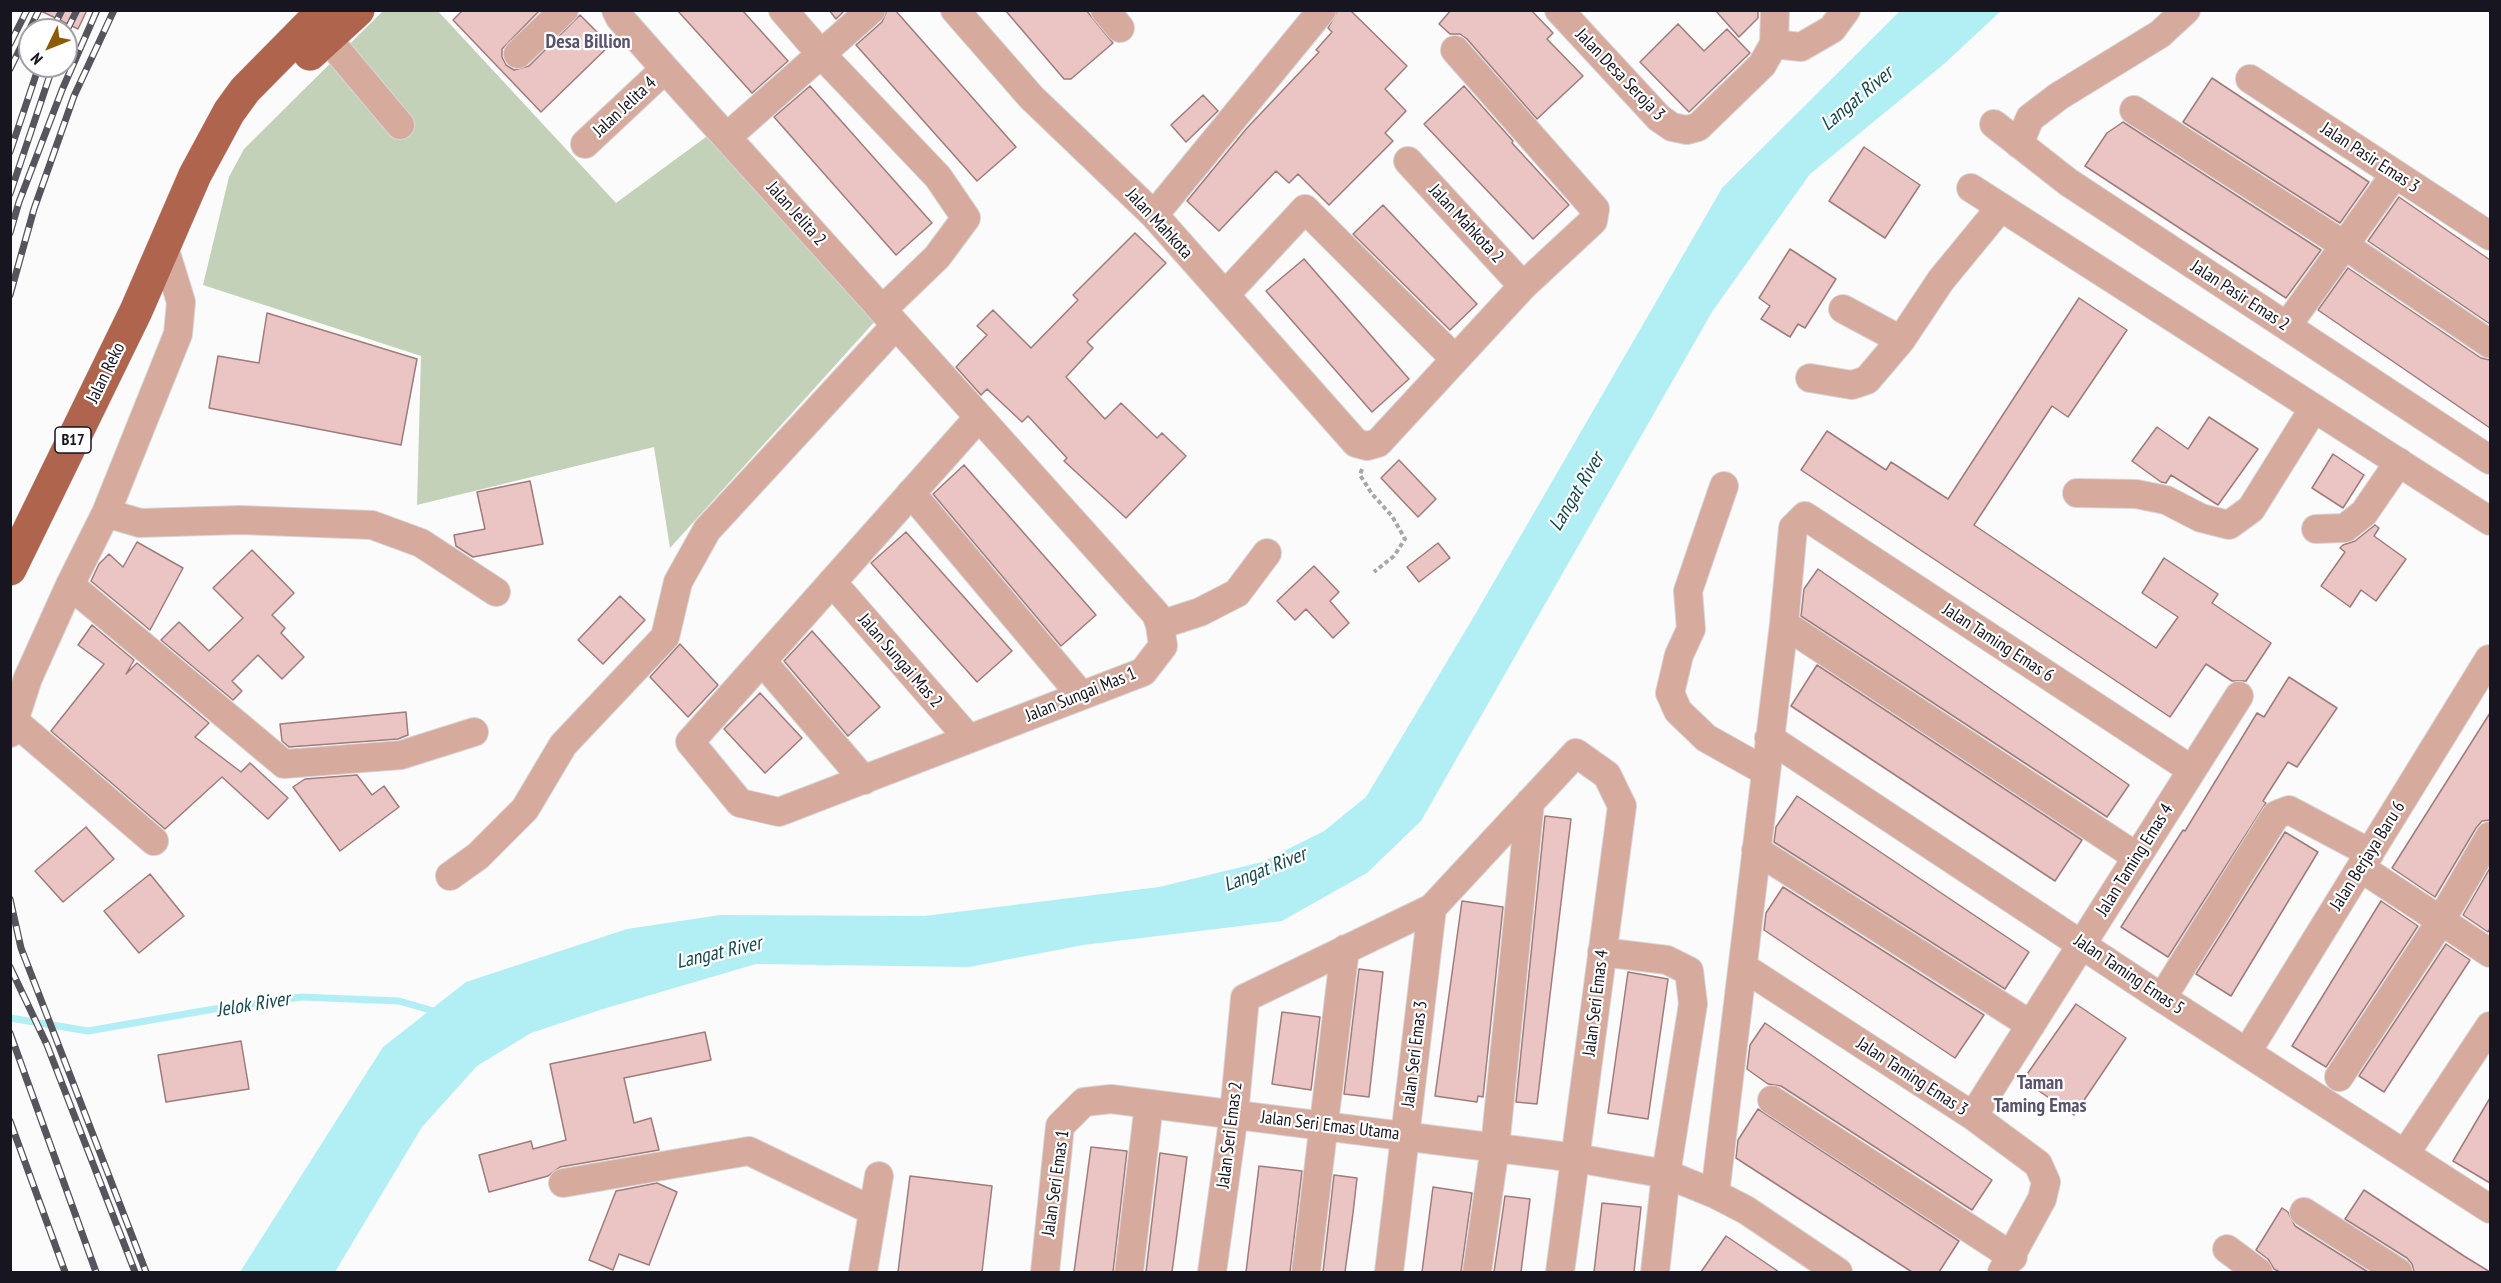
<!DOCTYPE html>
<style>
body{margin:0}
#map{position:relative;width:2501px;height:1283px;overflow:hidden;background:#fbfbfb;font-family:"PT Sans Narrow",sans-serif}
canvas{display:block}
.frame{position:absolute;inset:0;border:12px solid #171520;pointer-events:none}
.north{position:absolute;left:18px;top:18px;width:60px;height:60px;box-sizing:border-box;background:#fff;border:2px solid #a2a1a6;border-radius:50%;rotate:227deg;font-size:16px;font-weight:700;line-height:24px;text-align:center;color:#171520}
.north::after{content:'';display:block;margin:auto;width:21px;height:27px;background:#8d5b07;clip-path:polygon(50% 0,100% 100%,50% 72%,0 100%)}
</style>
<div id="map">
<canvas width="2501" height="1283"></canvas>
<div class="frame"></div>
<div class="north">N</div>
</div>
<script>
const c = document.querySelector('canvas').getContext('2d');
c.lineJoin = 'round';
function fillPath(path, color) { c.fillStyle = color; c.fill(path, 'evenodd'); }
const shape = rows => new Path2D(rows.map(r => 'M' + r).join(''));
function strokePath(path, color, width, dash) { c.strokeStyle = color; c.lineWidth = width; c.lineCap = dash ? 'butt' : 'round'; c.setLineDash(dash || []); c.stroke(path); }
function drawText(font, color, halo, rows, align = 'center') {
  c.font = font + ' "PT Sans Narrow",sans-serif'; c.lineWidth = 4.5; c.setLineDash([]); c.textBaseline = 'middle'; c.strokeStyle = halo; c.fillStyle = color; for (const [text, x, y, turn = 0] of rows) {
    c.save(); c.translate(x, y); c.rotate((+turn || 0) * Math.PI / 180); c.textAlign = isNaN(turn) ? turn : align; if (halo) c.strokeText(text, 0, 0); c.fillText(text, 0, 0); c.restore();
  }
}
fillPath(shape([
 [437,10,616,203,710,134,877,319,670,548,654,447,417,505,421,356,203,285,229,177,244,149,383,11]
]), '#c2d1b8');
fillPath(shape([
 [1900,11,2001,11,1944,64,1810,174,1712,312,1421,821,1367,873,1282,921,1083,945,969,967,756,964,603,1009,531,1033,477,1066,422,1127,335,1272,240,1272,383,1047,466,982,627,929,720,915,924,916,1159,887,1262,862,1324,831,1366,797,1473,618,1722,188]
]), '#b2eff5');
strokePath(shape([
 [10,1018,88,1031,214,1009,301,997,399,1001,437,1012]
]), '#b2eff5', 7);
const building = shape([
 [39,10,87,10,78,29,39,10],
 [463,10,540,10,502,49,502,57,506,65,514,70,529,66,580,15,610,45,541,112,453,20,463,10],
 [677,10,742,10,788,61,752,93,677,10],
 [829,10,845,10,836,19,829,10],
 [887,10,895,10,1016,147,977,181,856,45,882,22,887,10],
 [1005,10,1086,10,1113,43,1071,79,1064,79,1005,10],
 [1338,10,1350,10,1407,66,1385,89,1406,111,1385,133,1393,141,1329,205,1298,174,1289,183,1276,171,1219,231,1187,201,1247,128,1319,52,1316,50,1332,32,1328,28,1338,10],
 [1451,10,1531,10,1553,33,1547,39,1583,76,1537,119,1467,39,1460,34,1450,34,1439,24,1451,10],
 [1715,10,1758,10,1758,18,1739,37,1715,10],
 [1678,24,1704,51,1727,29,1750,53,1689,112,1640,62,1678,24],
 [2212,78,2369,182,2340,223,2183,122,2212,78],
 [810,86,932,223,896,255,774,117,810,86],
 [1464,86,1513,141,1512,143,1569,205,1533,239,1424,124,1464,86],
 [1203,95,1218,111,1186,142,1171,125,1203,95],
 [2123,122,2321,250,2286,298,2085,166,2107,133,2123,122],
 [1864,147,1920,185,1885,238,1829,201,1864,147],
 [2399,197,2490,260,2490,324,2368,241,2399,197],
 [1383,205,1477,304,1450,330,1353,234,1383,205],
 [1135,233,1166,263,1087,342,1093,348,1066,377,1105,419,1121,403,1157,438,1162,433,1186,456,1126,518,1064,461,1067,458,1028,416,1022,422,987,389,981,395,956,367,987,335,977,326,993,310,1031,348,1078,300,1073,295,1135,233],
 [1790,249,1836,279,1805,328,1798,324,1790,337,1761,319,1770,306,1759,298,1790,249],
 [1304,259,1409,379,1372,412,1266,291,1304,259],
 [2348,268,2481,358,2490,360,2490,428,2318,310,2348,268],
 [2079,298,2127,330,2068,417,2052,406,1974,525,2156,648,2178,617,2142,593,2164,558,2218,594,2212,603,2271,643,2246,681,2232,681,2206,664,2170,717,1801,470,1827,431,1886,470,1891,462,1948,499,2079,298],
 [267,313,417,359,401,445,209,408,218,356,259,363,267,313],
 [2209,417,2258,449,2218,505,2171,475,2166,483,2161,482,2132,461,2157,427,2188,449,2209,417],
 [2333,454,2364,475,2343,508,2312,488,2333,454],
 [1399,460,1436,499,1418,517,1381,478,1399,460],
 [964,465,1096,615,1061,646,933,494,964,465],
 [530,481,543,544,473,557,456,546,454,535,485,529,477,492,530,481],
 [2375,525,2379,528,2374,536,2406,559,2376,601,2361,590,2350,607,2321,586,2345,552,2340,548,2343,545,2355,541,2375,525],
 [906,532,1012,651,977,682,871,563,906,532],
 [137,542,183,568,150,630,91,581,99,564,109,554,123,567,137,542],
 [1438,543,1450,558,1419,582,1407,567,1438,543],
 [252,550,294,593,272,615,285,628,281,633,304,657,282,679,258,655,232,681,242,691,233,700,161,640,179,622,209,651,243,618,213,588,252,550],
 [1314,566,1339,592,1330,601,1349,623,1333,638,1306,609,1295,620,1277,601,1314,566],
 [1818,569,2129,785,2107,817,1801,616,1804,589,1818,569],
 [620,596,645,620,603,664,578,640,620,596],
 [92,625,134,660,126,674,137,663,209,723,195,737,241,772,250,763,288,798,268,819,222,777,165,829,51,731,104,664,78,645,92,625],
 [812,631,880,707,848,736,784,661,812,631],
 [680,644,718,685,688,717,650,677,680,644],
 [1817,665,2082,840,2055,881,1791,706,1817,665],
 [2289,677,2337,708,2297,767,2288,762,2263,801,2266,803,2168,957,2121,927,2183,830,2185,831,2257,713,2264,717,2289,677],
 [760,693,802,738,765,773,724,729,760,693],
 [406,712,408,735,398,739,289,747,282,741,280,724,406,712],
 [2490,713,2490,820,2482,821,2476,828,2435,897,2392,868,2490,713],
 [357,775,372,795,384,786,399,807,340,851,293,787,305,779,357,775],
 [1797,796,2029,952,2005,989,1774,842,1776,827,1797,796],
 [1545,816,1571,819,1537,1104,1516,1102,1545,816],
 [86,827,114,859,63,902,35,871,86,827],
 [2285,832,2318,852,2231,996,2196,974,2285,832],
 [2490,868,2490,928,2488,932,2463,915,2490,868],
 [150,874,184,916,139,953,104,911,150,874],
 [1783,887,1984,1015,1955,1058,1764,930,1766,913,1783,887],
 [1462,901,1503,907,1483,1097,1478,1096,1477,1102,1435,1096,1462,901],
 [2381,901,2418,926,2326,1067,2292,1046,2381,901],
 [2446,944,2470,960,2384,1092,2359,1076,2446,944],
 [1359,969,1383,972,1369,1097,1344,1094,1359,969],
 [1628,972,1668,979,1648,1119,1608,1113,1628,972],
 [2076,1004,2126,1038,2074,1115,2023,1080,2076,1004],
 [1282,1012,1320,1017,1311,1090,1272,1084,1282,1012],
 [1765,1023,1992,1180,1972,1210,1781,1086,1768,1084,1747,1069,1750,1045,1765,1023],
 [705,1032,711,1060,624,1078,634,1123,651,1118,659,1150,560,1167,548,1176,489,1192,479,1155,531,1141,533,1149,566,1140,550,1064,705,1032],
 [241,1041,249,1089,166,1102,158,1055,241,1041],
 [2490,1098,2490,1183,2453,1161,2490,1098],
 [1758,1109,1959,1241,1939,1272,1912,1272,1736,1158,1738,1140,1758,1109],
 [1091,1147,1127,1151,1113,1272,1074,1272,1091,1147],
 [1160,1153,1187,1157,1172,1272,1146,1272,1160,1153],
 [1259,1166,1302,1171,1290,1272,1246,1272,1259,1166],
 [1334,1175,1357,1178,1353,1213,1345,1272,1323,1272,1334,1175],
 [910,1176,992,1186,982,1272,898,1272,910,1176],
 [657,1183,677,1192,649,1265,619,1254,613,1270,589,1260,616,1191,657,1183],
 [1433,1187,1472,1193,1461,1272,1422,1272,1433,1187],
 [2364,1190,2464,1256,2490,1272,2414,1272,2412,1264,2407,1258,2345,1219,2364,1190],
 [1505,1196,1530,1199,1521,1272,1494,1272,1505,1196],
 [1602,1203,1641,1207,1634,1272,1594,1272,1602,1203],
 [2282,1208,2288,1212,2295,1226,2368,1272,2280,1272,2274,1269,2268,1259,2256,1250,2282,1208],
 [1726,1236,1754,1255,1779,1272,1701,1272,1726,1236]
]);
fillPath(building, '#ebc5c4');
strokePath(building, '#9e7c7b', 1.5);
const minor = shape([
 [616,10,620,18,665,69,979,417,1156,614,1160,625,1163,646,1143,672,779,812,740,803,690,742,979,417],
 [783,10,820,53,938,177,966,218,937,257,882,310],
 [955,10,1031,97,1154,215,1356,443,1367,446,1378,443,1523,286,1593,221,1595,209,1455,50],
 [1105,10,1120,28],
 [1559,10,1659,118,1672,127,1687,130,1698,127,1762,65,1774,44,1775,10],
 [327,38,400,125],
 [1774,44,1801,47,1832,29,1846,10],
 [518,54,564,10],
 [2250,79,2490,236],
 [2134,110,2344,245,2490,344],
 [1994,124,2068,182,2490,460],
 [727,137,871,10],
 [585,144,665,69],
 [2019,144,2030,118,2059,96,2160,34,2186,10],
 [1408,161,1523,286],
 [1971,188,2490,521],
 [1154,215,1322,10],
 [1225,295,1305,209,1455,359],
 [1843,309,1901,340],
 [2287,326,2395,174],
 [1810,378,1852,385,1867,380,1901,340,1941,280,2001,207],
 [1724,486,1688,591,1691,629,1679,655,1670,693,1678,711,1706,738,1765,771],
 [911,493,1081,695],
 [2077,493,2136,494,2166,500,2201,518,2229,525,2251,509,2314,408],
 [106,513,140,523,240,520,372,525,421,543,496,592],
 [2316,529,2345,528,2364,513,2399,462],
 [832,582,969,739],
 [70,585,284,764,401,755,474,732],
 [1784,624,2137,857],
 [1160,625,1200,612,1237,593,1267,553],
 [762,661,864,780],
 [14,721,154,841],
 [10,733,28,678,70,585,106,513,178,334,181,302,164,247],
 [1769,738,2162,998,2490,1209],
 [1756,850,2031,1025],
 [2361,868,2490,953],
 [450,876,478,856,525,809,563,745,665,637,678,582,707,530,896,325],
 [1602,952,1667,960,1689,971,1693,1004,1666,1174,1655,1272],
 [1743,967,1973,1116,2038,1164,2046,1182,2042,1199,2002,1272],
 [2162,998,2276,815,2289,810,2370,853],
 [2247,1052,2489,659],
 [2339,1077,2437,927,2490,836],
 [1772,1100,2013,1257],
 [1973,1116,2239,696],
 [2405,1154,2490,1026],
 [563,1183,749,1151,873,1211],
 [1715,1194,1784,624,1793,528,1805,516,2192,770],
 [2304,1212,2398,1272],
 [2227,1249,2258,1272],
 [863,1272,879,1176],
 [1045,1272,1060,1126,1084,1102,1111,1099,1576,1158,1666,1174,1715,1194,1746,1210,1838,1272],
 [1129,1272,1149,1104],
 [1212,1272,1234,1114,1245,998,1432,908,1576,753,1607,775,1622,806,1560,1272],
 [1306,1272,1345,949],
 [1389,1272,1432,908],
 [1477,1272,1495,1147,1530,802]
]);
const major = shape([
 [310,54,358,10],
 [10,569,136,311,195,175,229,112,245,90,324,10]
]);
strokePath(minor, '#d7d6d8', 30);
strokePath(major, '#d7d6d8', 34);
strokePath(shape([
 [1362,469,1360,475,1372,494,1392,516,1405,539,1394,556,1374,572]
]), '#a8a7ab', 4, [4.5, 3]);
strokePath(minor, '#d6aa9d', 28);
strokePath(major, '#af644e', 33);
const rail = shape([
 [52,30,62,10],
 [66,32,77,10],
 [10,44,27,10],
 [10,69,39,10],
 [10,152,39,66],
 [10,194,53,66],
 [10,233,19,202,62,90,97,10],
 [10,295,34,209,74,96,114,10],
 [10,899,21,948,146,1272],
 [10,967,47,1045,135,1272],
 [10,1033,96,1272],
 [10,1121,65,1272]
]);
strokePath(rail, '#56545c', 7);
strokePath(rail, '#fff', 4.5, [14]);
for (const [x, y, w] of [
 [73,440,36]
]) { const box = new Path2D(); box.roundRect(x - w / 2, y - 13, w, 26, 4.5); c.fillStyle = '#fff'; c.fill(box); strokePath(box, '#171520', 1.5); }
drawText('bold 16px', '#171520', null, [
 ["B17",73,440]
]);
drawText('18px', '#171520', '#fff', [
 ["Jalan Desa Seroja 3",1620,75,46],
 ["Jalan Jelita 4",625,107,-43],
 ["Jalan Pasir Emas 3",2370,158,33],
 ["Jalan Jelita 2",796,214,48],
 ["Jalan Mahkota",1159,224,47],
 ["Jalan Mahkota 2",1466,224,47],
 ["Jalan Pasir Emas 2",2240,296,33],
 ["Jalan Reko",106,373,-64],
 ["Jalan Taming Emas 6",1998,643,33],
 ["Jalan Sungai Mas 2",900,661,49],
 ["Jalan Sungai Mas 1",1081,695,-22],
 ["Jalan Berjaya Baru 6",2368,856,-58],
 ["Jalan Taming Emas 4",2135,860,-58],
 ["Jalan Taming Emas 5",2129,975,34],
 ["Jalan Seri Emas 4",1596,1003,-83],
 ["Jalan Seri Emas 3",1415,1054,-83],
 ["Jalan Taming Emas 3",1912,1077,33],
 ["Jalan Seri Emas Utama",1330,1126,7],
 ["Jalan Seri Emas 2",1230,1135,-83],
 ["Jalan Seri Emas 1",1056,1183,-82]
]);
drawText('bold 20px', '#59536e', '#fff', [
 ["Desa Billion",588,42],
 ["Taman",2040,1083],
 ["Taming Emas",2040,1106]
]);
drawText('italic 20px', '#154a4f', '#fff', [
 ["Langat River",1857,99,-40],
 ["Langat River",1577,492,-59],
 ["Langat River",1265,870,-22],
 ["Langat River",719,953,-13],
 ["Jelok River",253,1005,-9]
]);
</script>
